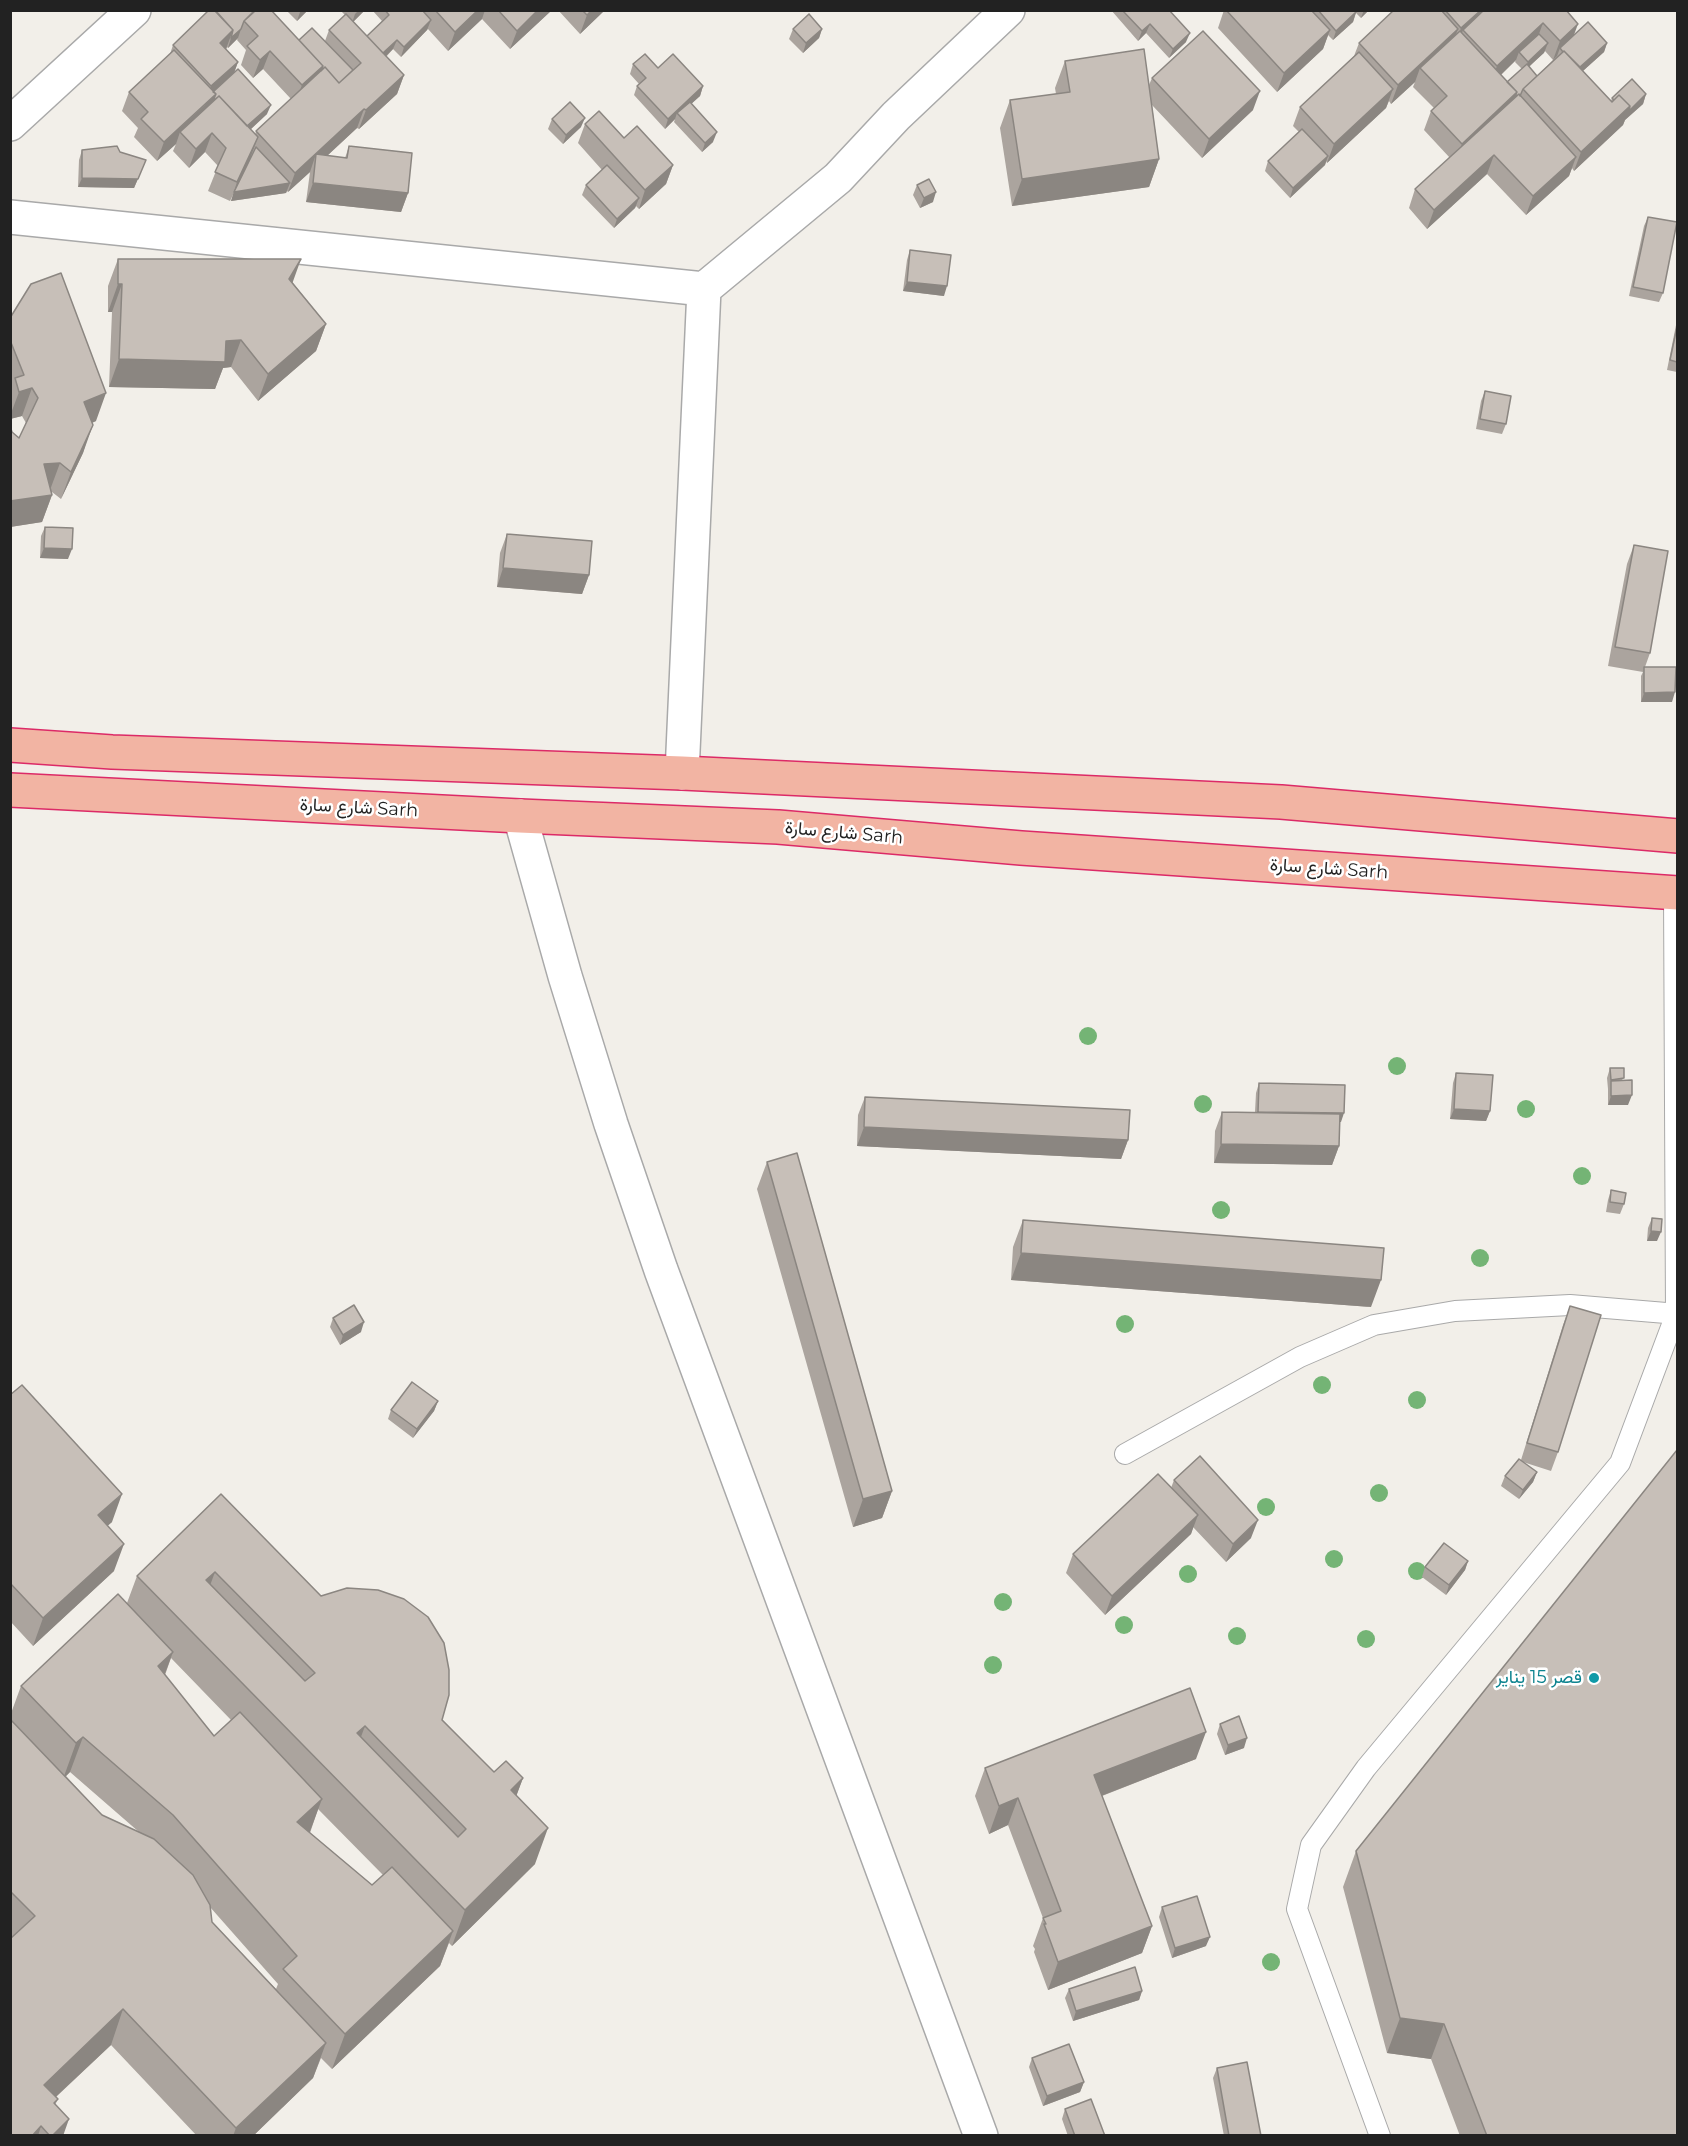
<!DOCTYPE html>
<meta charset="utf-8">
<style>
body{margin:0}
#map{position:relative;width:1688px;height:2146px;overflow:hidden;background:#f2efe9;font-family:Montserrat,sans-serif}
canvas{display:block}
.frame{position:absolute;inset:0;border:12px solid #222;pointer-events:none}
</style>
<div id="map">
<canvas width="1688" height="2146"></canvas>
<div class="frame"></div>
</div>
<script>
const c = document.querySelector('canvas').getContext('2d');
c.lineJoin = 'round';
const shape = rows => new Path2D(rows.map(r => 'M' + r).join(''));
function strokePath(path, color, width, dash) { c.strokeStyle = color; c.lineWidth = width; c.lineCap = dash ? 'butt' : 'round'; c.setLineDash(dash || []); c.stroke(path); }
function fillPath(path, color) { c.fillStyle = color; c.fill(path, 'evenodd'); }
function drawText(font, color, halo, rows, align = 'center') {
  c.font = font + ' Montserrat,Vazirmatn,sans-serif'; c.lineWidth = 5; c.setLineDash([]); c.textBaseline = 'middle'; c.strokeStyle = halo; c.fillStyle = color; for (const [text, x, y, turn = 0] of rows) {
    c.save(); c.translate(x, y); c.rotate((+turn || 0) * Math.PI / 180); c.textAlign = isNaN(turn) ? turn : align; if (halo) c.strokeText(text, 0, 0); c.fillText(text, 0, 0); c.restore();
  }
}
const service = shape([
 [1125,1454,1300,1357,1374,1325,1455,1311,1570,1305,1678,1314],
 [1380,2136,1297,1909,1311,1845,1366,1768,1620,1463,1676,1314,1674,893]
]);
const minor = shape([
 [10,124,134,10],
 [10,217,704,289],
 [682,773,704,289,838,178,896,116,1008,10],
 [520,816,565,976,611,1124,661,1270,981,2136]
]);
const trunk = shape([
 [10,745,112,752,682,773,1281,802,1678,836],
 [10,790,520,816,778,827,1021,848,1678,893]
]);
strokePath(service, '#a9a9a9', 22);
strokePath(minor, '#a9a9a9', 36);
strokePath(trunk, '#dc2a67', 36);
strokePath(service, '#fff', 20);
strokePath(minor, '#fff', 33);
strokePath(trunk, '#f2b4a3', 33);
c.fillStyle = '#74b475';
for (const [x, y] of [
 [1088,1036],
 [1397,1066],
 [1203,1104],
 [1526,1109],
 [1582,1176],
 [1221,1210],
 [1480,1258],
 [1125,1324],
 [1322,1385],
 [1417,1400],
 [1379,1493],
 [1266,1507],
 [1334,1559],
 [1417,1571],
 [1188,1574],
 [1003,1602],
 [1124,1625],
 [1237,1636],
 [1366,1639],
 [993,1665],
 [1271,1962]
]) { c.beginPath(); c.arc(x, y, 9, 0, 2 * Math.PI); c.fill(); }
fillPath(shape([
 [209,10,271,10,299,40,325,41,329,30,345,15,340,10,365,10,353,22,367,36,382,21,372,10,552,10,510,49,482,19,448,51,428,29,401,57,393,49,386,57,404,75,397,94,359,129,357,128,327,156,345,158,349,146,408,193,401,212,306,202,310,172,288,192,287,191,286,193,231,201,234,193,230,201,208,191,218,166,205,152,189,168,173,151,176,144,157,161,134,137,138,128,122,111,129,92,170,54,173,45],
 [238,38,237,40,246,50,241,65,253,78,263,69,291,99,256,131,255,135,250,130,267,114,234,73,238,62,226,50,227,47,228,48],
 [286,10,308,10,297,21],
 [558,10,605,10,580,34],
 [1111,10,1169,10,1186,42,1169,58,1146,33,1138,41],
 [1224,10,1311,10,1314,13,1314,10,1369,10,1361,18,1356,13,1353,22,1333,40,1328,35,1323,49,1277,92,1218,28],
 [1394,10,1568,10,1567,12,1574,35,1607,43,1604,52,1583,71,1611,101,1612,98,1646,94,1643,104,1625,120,1623,125,1574,171,1572,168,1569,176,1526,215,1487,174,1427,229,1409,208,1415,189,1450,158,1424,130,1431,111,1434,108,1413,87,1415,82,1391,104,1389,101,1386,108,1327,163,1326,161,1325,165,1290,198,1265,171,1268,161,1299,132,1293,126,1300,107,1354,56,1359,43],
 [1545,51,1553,60,1557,56,1537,76,1529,67],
 [1516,60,1515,62,1522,69,1507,82,1501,75],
 [793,29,822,29,819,38,803,53,789,39],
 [1065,61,1149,85,1152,78,1253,110,1202,158,1152,105,1159,159,1149,187,1012,206,1000,128,1010,100,1056,94,1055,88],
 [633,64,658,68,703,86,700,96,691,104,713,142,702,152,674,122,675,119,665,129,634,95,637,86,639,84,630,74],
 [552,119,581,127,563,144,548,129],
 [585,124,624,138,673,165,666,184,639,209,636,206,635,208,614,228,582,195,586,185,602,170,578,143],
 [82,150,120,152,146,160,134,188,78,187,79,160],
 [917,185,933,202,920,208,913,195],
 [1648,217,1663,293,1659,302,1629,296,1644,226],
 [910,250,944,296,903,291,907,260],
 [118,259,293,283,326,324,316,351,258,401,231,367,223,368,215,389,109,387,112,312,108,312,108,286],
 [10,318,96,421,92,423,83,453,61,499,52,492,52,495,42,522,10,527,10,426,12,432,19,438,26,423,22,416,10,419],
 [1677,320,1677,372,1667,370],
 [1485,391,1506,424,1502,434,1476,429,1481,401],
 [45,527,68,559,40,558,41,536],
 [507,534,589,575,582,594,497,587,500,553],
 [1634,545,1650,653,1645,667,1672,702,1641,702,1641,676,1643,672,1608,666,1627,564],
 [1610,1068,1623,1080,1628,1105,1608,1105,1608,1089,1607,1078],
 [1456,1073,1490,1111,1486,1121,1450,1119,1453,1083],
 [1259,1083,1341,1122,1340,1122,1339,1146,1332,1165,1214,1163,1215,1131,1222,1112,1255,1112,1256,1093],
 [865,1097,1128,1140,1121,1159,857,1146,858,1115],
 [767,1162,892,1491,882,1518,853,1527,757,1189],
 [1611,1190,1624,1204,1620,1214,1606,1212,1608,1200],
 [1652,1218,1657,1241,1647,1241,1648,1228],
 [1023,1220,1371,1307,1011,1280,1013,1247],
 [1570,1306,1558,1452,1551,1471,1523,1462,1537,1472,1533,1482,1519,1499,1501,1486,1505,1476,1521,1460,1563,1325],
 [333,1318,361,1332,340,1345,330,1327],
 [10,1395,112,1522,107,1526,114,1571,33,1646,10,1621],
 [438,1401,434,1411,413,1438,388,1419,391,1410],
 [1174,1480,1251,1538,1226,1562,1193,1527,1191,1534,1105,1615,1066,1573,1073,1554,1171,1488],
 [221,1494,494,1772,523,1778,516,1796,535,1864,452,1946,449,1943,440,1966,332,2069,321,2058,313,2078,253,2136,197,2136,111,2045,56,2097,58,2099,55,2105,63,2136,10,2136,10,1716,21,1686,127,1603,137,1576],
 [171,1658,231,1720,214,1736,165,1675],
 [70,1772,139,1832,102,1815,66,1776],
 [318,1809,383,1875,372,1885,310,1833],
 [210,1907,278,1984,276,1989,212,1922],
 [1468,1561,1465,1570,1446,1595,1422,1577,1425,1567],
 [1220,1724,1244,1748,1225,1755,1217,1734],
 [1196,1759,1102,1796,1152,1926,1142,1953,1048,1990,1034,1952,1035,1949,1033,1946,1043,1918,1008,1825,989,1834,975,1796,985,1768],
 [1356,1851,1677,2136,1460,2136,1431,2059,1387,2053,1343,1887],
 [1162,1907,1206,1946,1172,1958,1159,1917],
 [1069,1989,1142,1991,1139,2000,1073,2021,1065,1998],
 [1032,2058,1084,2082,1080,2092,1043,2106,1029,2067],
 [1217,2068,1261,2136,1224,2136,1213,2078],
 [1065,2109,1105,2136,1068,2136,1062,2119]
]), '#aba49e');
fillPath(shape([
 [302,10,308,10,297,21,300,12],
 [359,10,365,10,352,23,355,14],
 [478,10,485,10,482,19,448,51,455,32],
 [538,10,552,10,510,49,517,31],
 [592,10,605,10,580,34,587,15],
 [1364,10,1369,10,1361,18],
 [1481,10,1490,10,1463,30,1458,44,1455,47,1461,28],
 [1356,12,1353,22,1333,40,1336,31],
 [431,20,427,30,401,57,404,47],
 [1543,23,1536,42,1519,52,1516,60,1490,85,1497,66],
 [1150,24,1146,33,1138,41,1142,31],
 [1578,24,1571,43,1560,48,1557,56,1553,60,1560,41],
 [241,29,238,38,228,48,231,38],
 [822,29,819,38,803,53,806,43],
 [1458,29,1451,48,1420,68,1415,82,1391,104,1398,85],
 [233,30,226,49,213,62,220,43],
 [1330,30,1323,49,1277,92,1284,73],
 [1190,33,1186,42,1169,58,1173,49],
 [397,40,393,49,374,68,377,58],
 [1548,43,1544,53,1524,71,1528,62],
 [1607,43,1604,52,1575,78,1579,68],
 [270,51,263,69,253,78,260,60],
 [238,62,231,81,209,113,180,132,176,144,157,161,164,142,205,105,211,86],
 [323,66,316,85,295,104,302,85],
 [404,75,397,94,359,129,366,110],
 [703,86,700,96,679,115,677,113,675,119,665,129,668,119],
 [1393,89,1386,108,1327,163,1334,144],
 [1260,91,1253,110,1202,158,1209,139],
 [1517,92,1510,111,1455,163,1462,144],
 [1646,94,1643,104,1625,120,1623,125,1574,171,1581,152,1630,106],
 [271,105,267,114,238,141,241,132],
 [364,109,357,128,315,167,316,154,310,172,288,192,295,173],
 [585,118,581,127,563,144,566,135],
 [717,132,713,142,702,152,705,143],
 [212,133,205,152,189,168,196,149],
 [258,137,251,156,290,183,286,193,231,201,237,182],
 [1494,155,1487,174,1427,229,1434,210],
 [1328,156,1325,165,1290,198,1293,188],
 [1576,157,1569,176,1526,215,1533,196],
 [1159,159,1149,187,1012,206,1022,179],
 [146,160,134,188,78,187,82,178],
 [673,165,666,184,639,209,645,190],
 [313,183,408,193,401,212,306,202],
 [936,192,933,202,920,208,924,198],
 [639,198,635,208,614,228,617,219],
 [301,259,291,287,289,279],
 [907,282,947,286,944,296,903,291],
 [118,284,122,284,112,312,108,312],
 [326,324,316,351,258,401,268,374],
 [241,340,231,367,223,368,215,389,109,387,119,359,226,341],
 [32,388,22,416,10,419,10,416,19,392],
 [106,393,96,421,74,430,84,402],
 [93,425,83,453,61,499,71,472],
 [60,463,50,490,44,464],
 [52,495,42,522,10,527,10,501],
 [44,548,72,549,68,559,40,558],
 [503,568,589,575,582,594,497,587],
 [1675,692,1672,702,1641,702,1644,693],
 [1632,1095,1628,1105,1608,1105,1611,1096],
 [1454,1109,1490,1111,1486,1121,1450,1119],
 [1258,1112,1344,1113,1341,1122,1255,1122],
 [864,1127,1128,1140,1121,1159,857,1146],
 [1221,1144,1339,1146,1332,1165,1214,1163],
 [1651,1231,1661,1232,1657,1241,1647,1241],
 [1021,1253,1381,1280,1371,1307,1011,1280],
 [364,1322,361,1332,340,1345,343,1335],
 [438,1401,434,1411,413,1438,417,1429],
 [1537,1472,1533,1482,1519,1499,1523,1490],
 [892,1491,882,1518,853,1527,863,1499],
 [122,1494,112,1522,88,1543,98,1515],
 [1198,1515,1191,1534,1105,1615,1112,1596],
 [1258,1520,1251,1538,1226,1562,1233,1544],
 [124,1544,114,1571,33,1646,43,1618],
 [1468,1561,1465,1570,1446,1595,1449,1585],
 [215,1572,202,1607,206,1580],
 [173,1652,160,1687,158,1666],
 [365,1726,352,1761,357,1733],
 [1206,1732,1196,1759,1083,1803,1094,1775],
 [83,1737,70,1772,63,1779,76,1743],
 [1247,1738,1244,1748,1225,1755,1228,1745],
 [523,1778,510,1813,511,1790],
 [1018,1798,1008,1825,989,1834,999,1806],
 [322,1799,309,1834,297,1822],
 [548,1828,535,1864,452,1946,465,1910],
 [1152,1926,1142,1953,1048,1990,1058,1962],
 [453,1931,440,1966,332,2069,345,2034],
 [1210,1937,1206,1946,1172,1958,1175,1948],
 [1142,1991,1139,2000,1073,2021,1076,2011],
 [123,2009,111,2045,31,2120,44,2085],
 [1400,2018,1444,2024,1431,2059,1387,2053],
 [326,2043,313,2078,253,2136,233,2136,236,2128],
 [1084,2082,1080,2092,1043,2106,1047,2096],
 [69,2119,63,2136,52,2136],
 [41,2126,38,2136,32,2136]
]), '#8b8681');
const building = shape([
 [209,10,215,10,233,30,220,43,238,62,211,86,173,45,209,10],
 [252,10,254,12,244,21,241,29,231,38,233,30,215,11,252,10],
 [255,10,271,10,323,66,302,85,270,51,260,60,247,46,258,36,244,21,255,10],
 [385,10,422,10,431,20,404,47,397,40,383,53,367,36,389,15,385,10],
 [435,10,478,10,455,32,435,10],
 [498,10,538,10,517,31,498,10],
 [582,10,592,10,587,15,582,10],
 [1122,10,1169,10,1190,33,1173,49,1150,24,1142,31,1122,10],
 [1226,10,1311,10,1330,30,1284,73,1226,10],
 [1318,10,1355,10,1356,12,1336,31,1318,10],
 [1394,10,1441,10,1458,29,1398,85,1359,43,1394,10],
 [1445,10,1481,10,1461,28,1445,10],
 [1484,10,1566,10,1578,24,1560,41,1543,23,1497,66,1463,30,1484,10],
 [346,14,404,75,366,110,364,109,295,173,256,131,325,67,339,83,361,63,329,30,346,14],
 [809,14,822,29,806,43,793,29,809,14],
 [1588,22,1607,43,1580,67,1564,51,1563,52,1560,48,1588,22],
 [312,28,353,70,339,83,325,67,321,71,323,66,299,40,312,28],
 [1203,31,1260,91,1209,139,1152,78,1203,31],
 [1460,31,1517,92,1462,144,1431,111,1447,96,1420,68,1460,31],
 [1539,34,1548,43,1528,62,1519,52,1539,34],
 [1144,49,1159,159,1022,179,1010,100,1070,92,1065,61,1144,49],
 [174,50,216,94,164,142,141,119,148,112,129,92,174,50],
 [1564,51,1612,102,1619,95,1630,106,1581,152,1523,89,1564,51],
 [1359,52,1393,89,1334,144,1300,107,1359,52],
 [645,54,658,68,673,54,703,86,668,119,637,86,646,78,633,64,645,54],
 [1527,64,1537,76,1523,89,1520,96,1519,94,1515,97,1517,92,1507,82,1527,64],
 [238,69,271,105,247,126,219,96,213,101,216,94,213,92,238,69],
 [1632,79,1646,94,1629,111,1630,106,1619,95,1614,100,1612,98,1632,79],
 [1519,94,1576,157,1533,196,1494,155,1434,210,1415,189,1519,94],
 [219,96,258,137,237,182,215,172,226,148,212,133,196,149,180,132,219,96],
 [570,102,585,118,566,135,552,119,570,102],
 [690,102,717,132,705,143,677,113,690,102],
 [599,111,624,138,637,126,673,165,645,190,585,124,599,111],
 [1302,129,1328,156,1293,188,1268,161,1302,129],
 [117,146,120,152,146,160,138,179,82,178,82,150,117,146],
 [349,146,412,153,408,193,313,183,316,154,347,158,349,146],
 [256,147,290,183,234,192,256,147],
 [607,165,639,198,617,219,586,185,607,165],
 [929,179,936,192,924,198,917,185,929,179],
 [1648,217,1677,222,1663,293,1633,287,1648,217],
 [910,250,951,255,947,286,907,282,910,250],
 [118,259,301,259,289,279,326,324,268,374,241,340,226,341,225,362,119,359,122,284,118,284,118,259],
 [61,273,106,393,84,402,93,425,71,472,60,463,44,464,52,495,10,501,10,426,12,432,19,438,38,398,32,388,19,392,15,378,24,375,10,340,10,318,31,284,61,273],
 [1677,327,1677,362,1670,360,1677,327],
 [1485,391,1511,396,1506,424,1480,419,1485,391],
 [45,527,73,528,72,549,44,548,45,527],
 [507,534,592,541,589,575,503,568,507,534],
 [1634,545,1668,551,1650,653,1615,647,1634,545],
 [1644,667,1676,667,1675,692,1644,693,1644,667],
 [1610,1068,1624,1068,1624,1078,1611,1080,1610,1068],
 [1456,1073,1493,1075,1490,1111,1454,1109,1456,1073],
 [1632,1080,1632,1095,1611,1096,1611,1081,1632,1080],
 [1259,1083,1345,1085,1344,1113,1258,1112,1259,1083],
 [865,1097,1130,1110,1128,1140,864,1127,865,1097],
 [1222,1112,1340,1114,1339,1146,1221,1144,1222,1112],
 [797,1153,892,1491,863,1499,767,1162,797,1153],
 [1611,1190,1626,1193,1624,1204,1610,1202,1611,1190],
 [1652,1218,1662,1219,1661,1232,1651,1231,1652,1218],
 [1023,1220,1384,1248,1381,1280,1021,1253,1023,1220],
 [354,1305,364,1322,343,1335,333,1318,354,1305],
 [1570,1306,1601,1315,1558,1452,1527,1443,1570,1306],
 [412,1382,438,1401,417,1429,391,1410,412,1382],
 [22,1385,122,1494,98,1515,124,1544,43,1618,10,1583,10,1395,22,1385],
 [1677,1450,1677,2136,1487,2136,1444,2024,1400,2018,1356,1851,1677,1450],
 [1200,1456,1258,1520,1233,1544,1174,1480,1200,1456],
 [1519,1459,1537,1472,1523,1490,1505,1476,1519,1459],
 [1158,1474,1198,1515,1112,1596,1073,1554,1158,1474],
 [221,1494,321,1596,347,1588,378,1590,404,1599,428,1617,444,1643,449,1670,449,1695,442,1720,494,1772,506,1761,523,1778,511,1790,548,1828,465,1910,137,1576,221,1494],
 [215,1572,315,1673,305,1681,206,1580,215,1572],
 [365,1726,466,1829,458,1837,357,1733,365,1726],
 [1444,1543,1468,1561,1449,1585,1425,1567,1444,1543],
 [118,1594,173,1652,158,1666,214,1736,240,1712,322,1799,297,1822,372,1885,392,1867,453,1931,345,2034,283,1969,297,1956,173,1815,83,1737,76,1743,21,1686,118,1594],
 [1190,1688,1206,1732,1094,1775,1152,1926,1058,1962,1044,1924,1046,1924,1043,1918,1061,1911,1018,1798,999,1806,985,1768,1190,1688],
 [1239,1716,1247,1738,1228,1745,1220,1724,1239,1716],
 [10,1719,102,1815,154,1839,193,1875,210,1905,212,1922,326,2043,236,2128,123,2009,44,2085,58,2099,54,2103,69,2119,52,2136,50,2136,41,2126,32,2136,10,2136,10,1939,35,1916,10,1891,10,1719],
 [1197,1896,1210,1937,1175,1948,1162,1907,1197,1896],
 [1135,1967,1142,1991,1076,2011,1069,1989,1135,1967],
 [1069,2044,1084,2082,1047,2096,1032,2058,1069,2044],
 [1247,2062,1261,2136,1229,2136,1217,2068,1247,2062],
 [1091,2099,1105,2136,1075,2136,1065,2109,1091,2099]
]);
fillPath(building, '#c7bfb8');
strokePath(building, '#8b8681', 1.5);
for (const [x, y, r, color] of [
 [1594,1678,6,"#0f9aa8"]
]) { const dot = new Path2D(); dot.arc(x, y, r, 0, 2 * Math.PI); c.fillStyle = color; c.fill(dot); strokePath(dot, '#fff', 2); }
drawText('18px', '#222', '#fff', [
 ["شارع سارة Sarh",359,808,3],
 ["شارع سارة Sarh",844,833,5],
 ["شارع سارة Sarh",1329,869,4]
]);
drawText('18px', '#0d838f', '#fff', [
 ["قصر 15 يناير",1582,1678]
], 'right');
</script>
